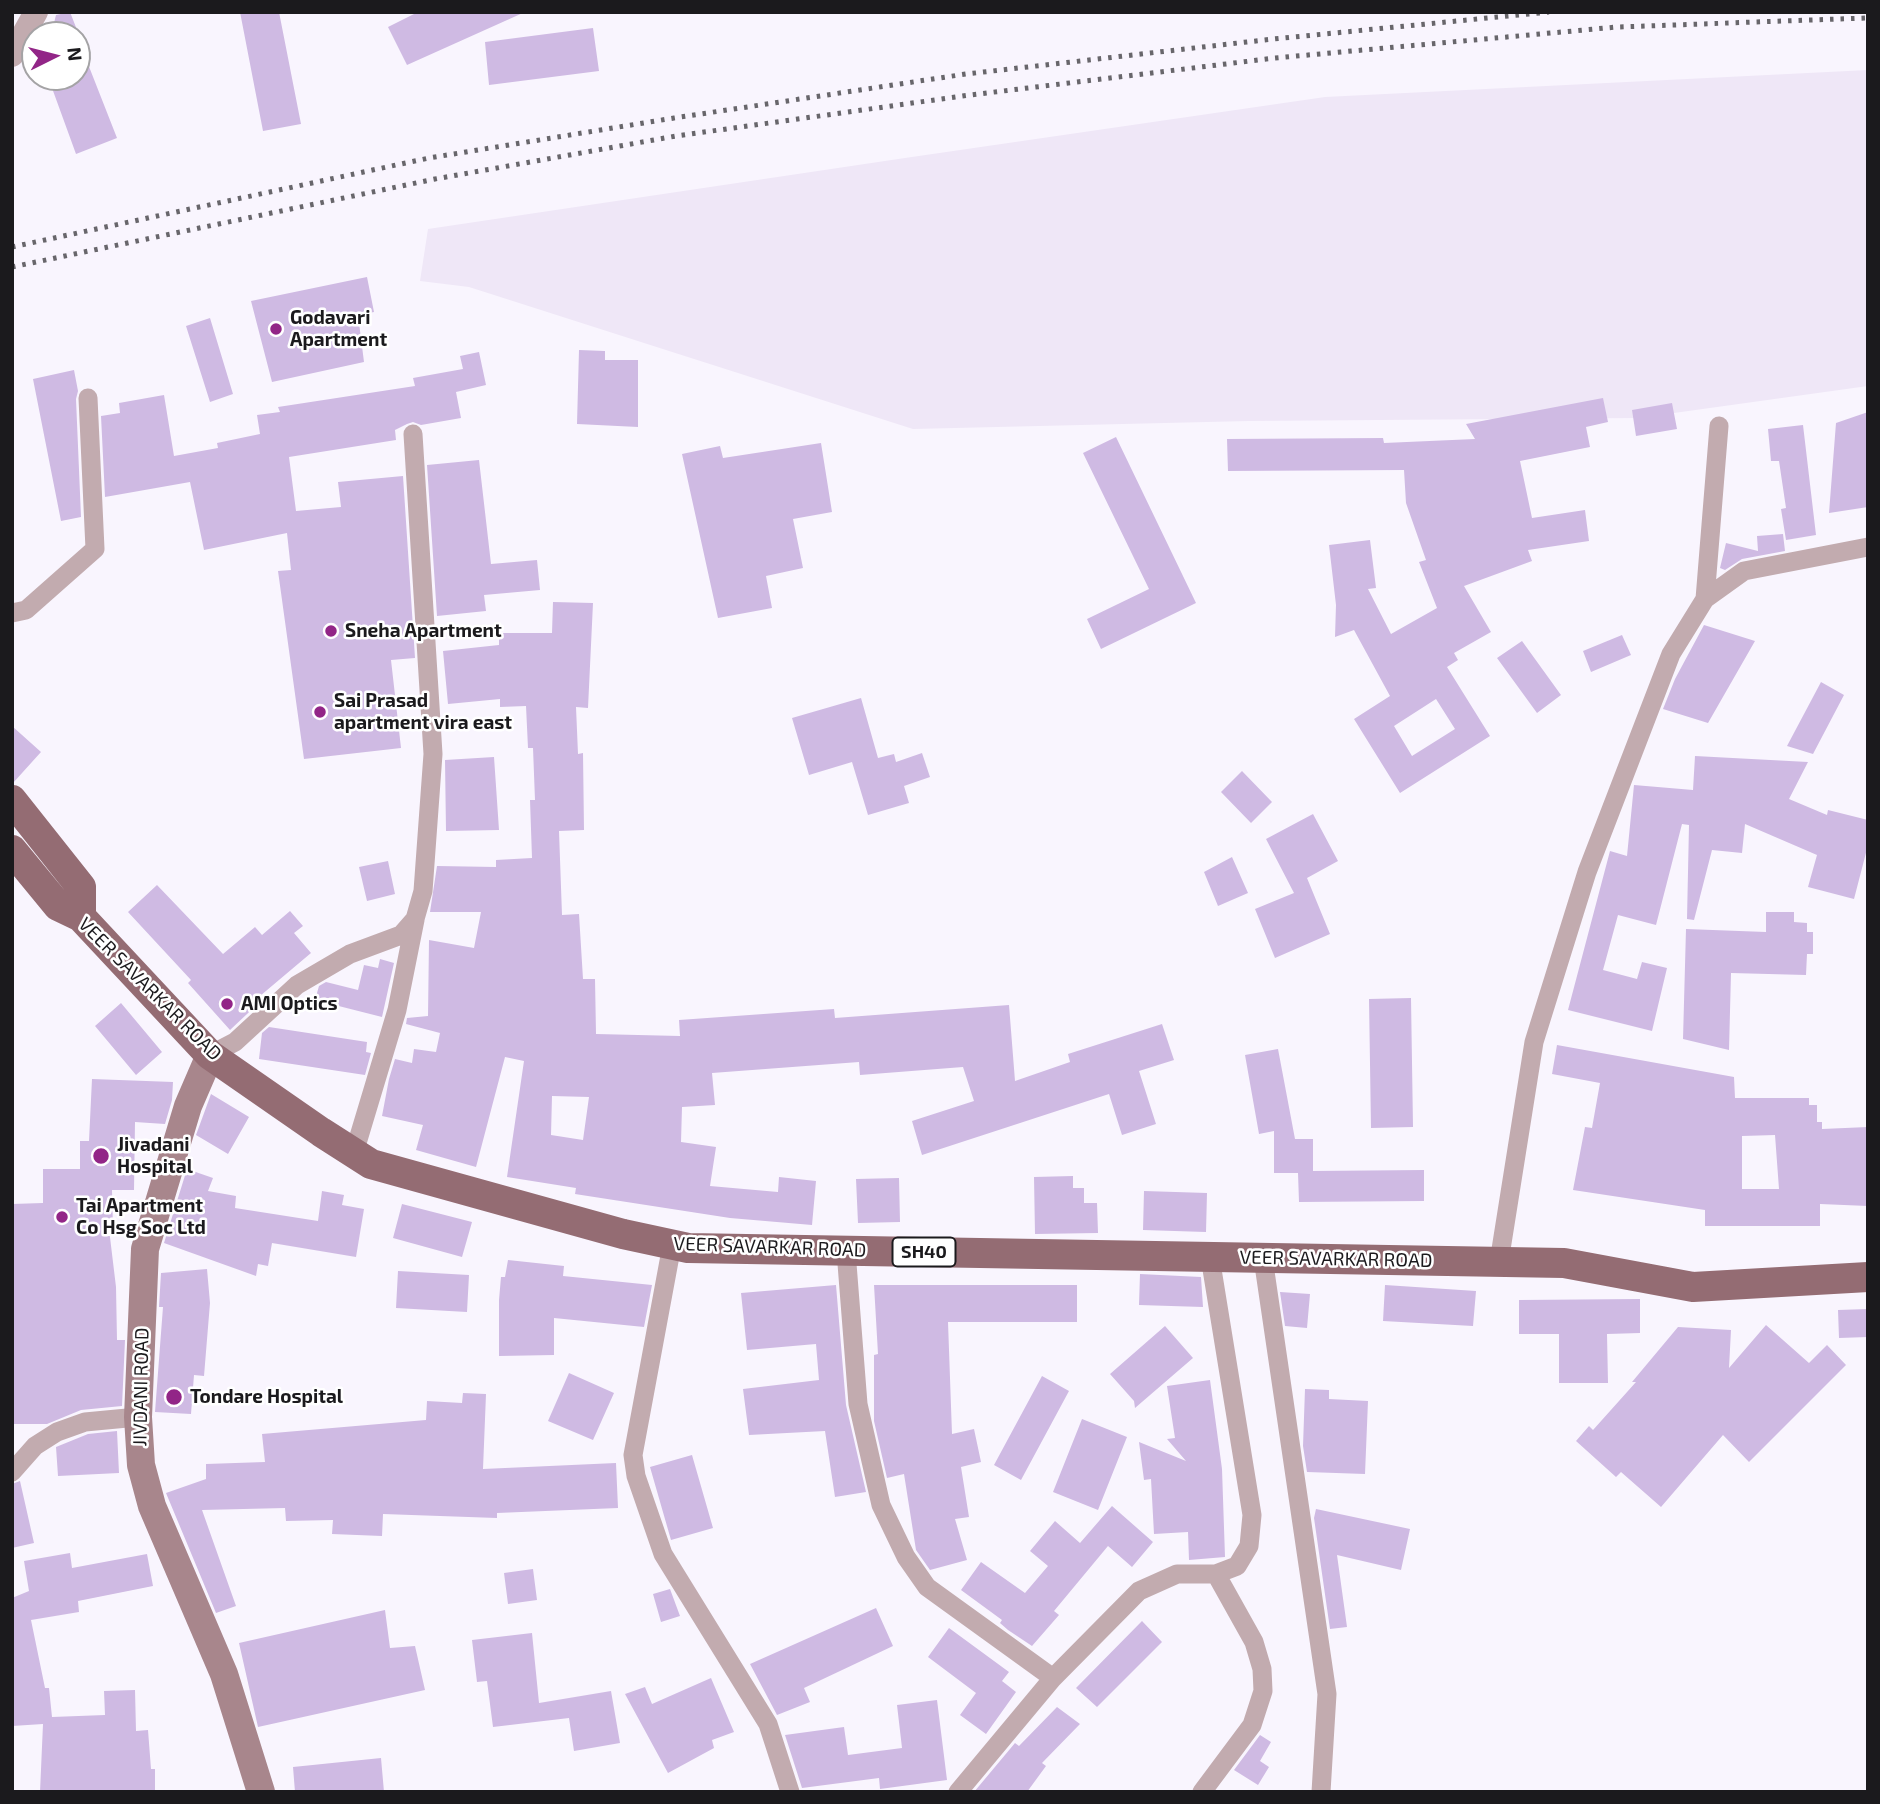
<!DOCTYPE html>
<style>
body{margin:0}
#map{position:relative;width:1880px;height:1804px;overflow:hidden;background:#f9f5fe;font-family:"Exo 2",sans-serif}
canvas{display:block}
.frame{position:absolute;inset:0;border:14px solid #1b1a1d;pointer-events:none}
.north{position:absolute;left:21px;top:21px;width:70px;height:70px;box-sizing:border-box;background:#fff;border:2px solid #a4a3a5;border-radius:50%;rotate:84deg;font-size:19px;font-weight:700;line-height:28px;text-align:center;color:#1b1a1d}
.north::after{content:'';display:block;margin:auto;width:24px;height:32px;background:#922587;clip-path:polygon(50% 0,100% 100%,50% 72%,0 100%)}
</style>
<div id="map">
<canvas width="1880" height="1804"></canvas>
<div class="frame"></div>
<div class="north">N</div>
</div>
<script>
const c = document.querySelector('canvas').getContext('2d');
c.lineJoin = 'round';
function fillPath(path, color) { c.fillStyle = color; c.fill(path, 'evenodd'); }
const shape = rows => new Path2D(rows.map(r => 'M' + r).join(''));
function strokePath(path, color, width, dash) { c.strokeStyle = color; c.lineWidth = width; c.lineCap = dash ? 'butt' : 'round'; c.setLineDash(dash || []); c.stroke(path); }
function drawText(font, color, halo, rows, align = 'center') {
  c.font = font + ' "Exo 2",sans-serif'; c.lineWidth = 5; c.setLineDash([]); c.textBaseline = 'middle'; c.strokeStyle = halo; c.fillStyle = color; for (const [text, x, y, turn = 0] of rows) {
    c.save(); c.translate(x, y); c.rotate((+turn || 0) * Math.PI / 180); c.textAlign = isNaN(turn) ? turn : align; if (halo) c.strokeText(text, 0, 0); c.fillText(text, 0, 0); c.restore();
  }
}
fillPath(shape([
 [1868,70,1868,386,1638,418,1249,421,913,429,469,287,420,281,428,229,905,158,1325,97]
]), '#efe7f7');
fillPath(shape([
 [70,12,79,35,51,35,56,15],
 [240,12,279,12,301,124,263,131],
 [418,12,525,12,407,65,388,27],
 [593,28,599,71,489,85,485,42],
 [77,36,117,138,76,154,48,77,77,77],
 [367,277,374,312,358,315,364,362,272,382,251,301],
 [210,318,233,394,210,402,186,326],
 [579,350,605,351,605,360,638,360,638,427,577,424],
 [479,352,486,385,456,392,461,418,421,425,413,422,407,424,395,430,396,440,289,457,296,511,341,507,338,482,403,476,415,658,391,660,401,748,304,759,278,571,291,570,287,533,204,550,190,482,105,497,101,416,120,413,119,403,164,395,174,456,218,448,217,443,260,434,257,415,280,412,278,407,415,386,413,378,463,369,460,356],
 [74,370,78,391,76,399,81,517,61,521,33,379],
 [1603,398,1608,422,1586,427,1590,447,1520,461,1532,518,1585,510,1589,541,1528,550,1532,561,1464,586,1491,632,1454,653,1458,660,1447,667,1490,736,1400,793,1354,719,1390,696,1354,630,1335,637,1336,605,1329,545,1370,540,1376,588,1368,589,1391,634,1437,608,1419,562,1426,560,1406,503,1404,470,1228,471,1227,439,1383,438,1384,443,1475,439,1466,424],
 [1436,699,1455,729,1412,756,1394,726],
 [1672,403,1677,429,1636,436,1632,410],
 [1868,412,1868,507,1829,513,1836,423],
 [1803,425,1816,535,1786,540,1781,509,1786,508,1779,461,1771,461,1768,429],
 [1116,437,1196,603,1101,649,1087,619,1149,589,1083,453],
 [821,443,832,512,793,519,803,568,766,576,772,608,718,618,682,454,720,446,723,458],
 [479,460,491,564,537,560,540,590,484,595,486,611,437,616,427,465],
 [1783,534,1785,551,1742,559,1725,570,1720,568,1726,543,1758,551,1757,536],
 [553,602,593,603,588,708,576,707,578,754,583,753,584,830,559,831,562,915,579,914,583,979,595,979,596,1034,680,1036,679,1020,834,1009,835,1018,1009,1005,1015,1081,1070,1062,1068,1054,1162,1024,1174,1060,1139,1071,1156,1124,1122,1135,1109,1094,922,1155,912,1121,974,1101,963,1067,860,1075,859,1062,712,1073,715,1105,682,1107,681,1142,716,1147,710,1186,778,1192,779,1177,816,1181,812,1225,730,1218,575,1194,576,1188,507,1177,524,1061,505,1057,476,1167,416,1150,423,1125,382,1116,389,1079,395,1059,412,1063,414,1049,436,1052,440,1033,406,1024,407,1018,428,1016,429,940,474,948,481,912,430,912,437,866,496,867,496,860,532,858,530,800,535,800,533,748,528,748,526,706,500,707,500,699,448,704,443,651,499,645,499,633,552,633],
 [552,1096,589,1097,583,1140,551,1135],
 [1704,625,1755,641,1708,723,1663,709,1675,679],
 [1622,635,1631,655,1591,672,1583,651],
 [1522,641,1561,695,1537,713,1497,658],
 [1821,682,1844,695,1813,754,1787,746],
 [861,698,878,758,894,754,896,762,922,753,930,777,904,786,909,803,868,815,852,762,809,775,792,718],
 [12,726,41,752,13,783,12,783],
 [1695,756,1808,762,1789,799,1827,815,1828,810,1868,820,1868,845,1854,899,1808,887,1817,855,1745,824,1742,853,1712,850,1694,920,1687,919,1689,825,1682,824,1656,925,1618,915,1603,970,1637,979,1642,962,1667,968,1652,1031,1568,1010,1610,851,1627,856,1634,785,1693,790],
 [494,757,499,830,446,831,445,760],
 [1242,771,1272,802,1251,823,1221,792],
 [1313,814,1338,861,1307,878,1330,934,1275,958,1255,909,1294,893,1266,839],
 [1232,857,1248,893,1218,906,1204,872],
 [388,861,395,894,367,901,359,867],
 [157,885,223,954,255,927,262,935,290,911,303,926,294,933,311,953,260,996,263,999,230,1030,188,983,191,980,128,912],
 [1766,912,1794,912,1794,922,1807,923,1807,932,1813,932,1813,954,1807,954,1806,975,1731,973,1729,1050,1683,1039,1686,929,1766,932],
 [380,959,394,963,382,1017,315,1000,319,986,326,982,358,990,364,965,378,968],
 [1411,998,1413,1127,1371,1128,1369,999],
 [121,1003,162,1052,136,1075,95,1026],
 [269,1027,367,1042,366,1052,371,1053,365,1075,259,1059,262,1033],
 [1557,1045,1734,1077,1735,1098,1809,1098,1809,1105,1817,1105,1817,1122,1822,1122,1822,1129,1868,1127,1868,1206,1820,1204,1820,1226,1705,1226,1705,1210,1573,1190,1585,1127,1592,1128,1600,1083,1552,1074],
 [1775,1135,1779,1189,1742,1189,1742,1136],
 [1278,1049,1295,1139,1313,1139,1313,1171,1424,1170,1424,1201,1299,1202,1298,1173,1274,1173,1274,1131,1259,1134,1245,1055],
 [92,1079,173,1082,172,1100,165,1124,135,1122,134,1190,112,1190,113,1229,109,1229,116,1287,117,1340,125,1340,122,1406,81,1410,47,1424,12,1424,12,1204,43,1203,43,1169,80,1169,80,1141,89,1141],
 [211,1094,249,1117,228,1154,196,1135],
 [187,1169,213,1178,208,1191,236,1196,235,1208,318,1221,322,1191,344,1195,342,1205,364,1209,356,1257,272,1243,268,1266,258,1264,256,1276,164,1243],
 [1073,1176,1073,1188,1084,1188,1084,1203,1097,1203,1098,1233,1035,1234,1034,1177],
 [899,1178,900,1222,858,1223,856,1179],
 [1144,1191,1207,1193,1206,1232,1143,1230],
 [402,1204,472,1222,462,1257,393,1238],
 [508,1260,564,1266,563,1276,652,1285,644,1327,554,1318,554,1355,499,1356,499,1300,501,1277,505,1277],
 [207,1269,210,1303,204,1376,194,1375,191,1414,155,1412,163,1307,159,1307,161,1273],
 [398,1271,469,1275,467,1312,396,1308],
 [1140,1274,1201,1277,1203,1307,1139,1305],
 [836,1285,846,1405,866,1492,835,1497,825,1431,749,1435,743,1389,819,1380,816,1344,747,1350,741,1293],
 [874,1285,1077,1285,1077,1322,948,1322,952,1434,974,1429,981,1462,961,1467,969,1517,955,1519,967,1560,930,1570,916,1550,904,1474,887,1478,874,1421,874,1355,878,1354],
 [1385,1285,1476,1291,1473,1326,1383,1321],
 [1280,1292,1310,1294,1307,1328,1285,1326],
 [1640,1299,1640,1333,1607,1334,1608,1383,1559,1383,1559,1334,1519,1334,1519,1300],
 [1868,1309,1868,1337,1839,1338,1838,1310],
 [1766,1325,1809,1363,1827,1345,1846,1365,1749,1462,1723,1435,1661,1507,1621,1472,1616,1477,1576,1441,1589,1426,1593,1430,1636,1382,1632,1382,1678,1327,1731,1330,1729,1368],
 [1165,1326,1193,1358,1135,1408,1134,1401,1110,1374],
 [569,1373,614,1393,593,1440,548,1421],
 [1042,1376,1069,1391,1021,1480,994,1465],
 [1210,1380,1222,1469,1225,1557,1189,1560,1188,1532,1154,1534,1151,1479,1144,1480,1139,1442,1186,1461,1167,1439,1175,1438,1167,1386],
 [1305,1389,1329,1390,1329,1399,1368,1401,1365,1474,1307,1472,1303,1446],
 [463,1393,486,1394,483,1469,616,1463,618,1508,497,1513,497,1518,383,1514,382,1536,332,1534,333,1520,286,1521,285,1508,202,1510,236,1606,216,1613,166,1493,206,1479,206,1464,265,1462,262,1434,426,1420,427,1401,462,1403],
 [1082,1419,1127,1437,1098,1510,1053,1492],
 [117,1431,119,1473,58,1476,56,1447,88,1434],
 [692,1455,713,1528,671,1540,650,1467],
 [20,1481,34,1543,12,1548,12,1484],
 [1112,1506,1153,1542,1132,1567,1108,1546,1054,1611,1059,1615,1032,1646,1008,1630,1000,1623,1002,1620,961,1590,981,1562,1025,1593,1048,1566,1030,1551,1055,1521,1080,1543],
 [1316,1509,1410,1529,1401,1570,1337,1555,1347,1627,1330,1629,1314,1518],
 [70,1553,72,1568,147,1554,153,1586,78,1601,79,1612,31,1620,45,1688,49,1688,52,1717,105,1715,104,1691,135,1690,136,1731,148,1730,151,1769,155,1769,155,1792,40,1792,43,1724,12,1726,12,1598,29,1591,24,1561],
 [533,1569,537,1600,508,1604,504,1573],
 [670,1589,680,1616,661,1622,653,1594],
 [876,1608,893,1646,804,1688,810,1702,777,1715,750,1664],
 [385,1610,390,1648,415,1646,425,1690,258,1727,239,1643],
 [1142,1621,1162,1642,1097,1707,1076,1688],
 [949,1628,1009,1672,1002,1681,1016,1692,986,1734,960,1715,976,1693,928,1657],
 [532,1633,539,1703,611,1691,620,1743,574,1751,569,1718,493,1727,487,1681,477,1682,472,1640],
 [711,1678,734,1732,712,1740,714,1748,668,1773,625,1694,645,1687,652,1704],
 [937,1700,947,1780,880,1789,879,1778,802,1788,785,1735,844,1727,848,1755,902,1748,897,1705],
 [1057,1707,1080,1724,1042,1763,1046,1766,1027,1792,974,1792,1015,1743,1019,1746],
 [1260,1735,1271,1742,1260,1761,1269,1767,1258,1785,1234,1770],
 [381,1758,384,1792,295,1792,293,1767]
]), '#cfbae3');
strokePath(shape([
 [1705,599,1719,426],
 [12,613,26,610,95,549,88,398],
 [210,1055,235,1042,297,985,350,954,401,935,415,919,423,891,433,754,413,434],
 [354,1153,397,1010,415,920],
 [672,1245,633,1455,636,1476,663,1554,768,1724,790,1792],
 [846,1251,858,1404,881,1505,906,1557,927,1587,1053,1678],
 [1263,1258,1327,1694,1321,1792],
 [1499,1262,1534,1042,1587,872,1671,654,1705,599,1744,571,1868,547],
 [12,1472,35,1446,57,1432,85,1422,138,1417],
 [958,1792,1053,1678,1139,1591,1177,1574,1216,1574,1237,1566,1249,1546,1252,1515,1210,1257],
 [1202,1792,1252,1725,1263,1691,1262,1669,1254,1642,1216,1574]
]), '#c2abaf', 19);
strokePath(shape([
 [12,55,36,12]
]), '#c2abaf', 24);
strokePath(shape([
 [210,1055,188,1106,145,1249,138,1417,141,1465,152,1506,224,1674,261,1792]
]), '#a8868c', 28);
strokePath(shape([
 [12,800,81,887,81,917],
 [12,850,58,906,81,917,210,1055,321,1132,371,1164,623,1234,688,1248,1564,1263,1693,1287,1868,1277]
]), '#946c73', 30);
strokePath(shape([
 [12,247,429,158,674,118,966,74,1273,39,1549,12],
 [12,267,435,179,676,136,970,95,1275,58,1617,27,1868,18]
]), '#68666b', 5, [3.5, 7]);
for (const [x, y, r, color] of [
 [276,329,7,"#922587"],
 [331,631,7,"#922587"],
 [320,712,7,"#922587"],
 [227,1004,7,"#922587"],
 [101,1156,9,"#922587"],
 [62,1217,7,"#922587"],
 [174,1397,9,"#922587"]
]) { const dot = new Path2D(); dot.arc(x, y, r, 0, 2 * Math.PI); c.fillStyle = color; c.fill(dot); strokePath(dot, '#fff', 2.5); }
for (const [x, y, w] of [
 [924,1252,63]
]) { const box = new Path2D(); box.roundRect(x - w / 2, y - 14.5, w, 29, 5); c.fillStyle = '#fff'; c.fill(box); strokePath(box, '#1b1a1d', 2); }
drawText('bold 18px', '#1b1a1d', null, [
 ["SH40",924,1252]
]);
drawText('bold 19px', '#1b1a1d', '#fff', [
 ["Godavari",290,318],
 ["Apartment",290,340],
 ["Sneha Apartment",345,631],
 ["Sai Prasad",334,701],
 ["apartment vira east",334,723],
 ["AMI Optics",241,1004],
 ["Jivadani",117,1145],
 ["Hospital",117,1167],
 ["Tai Apartment",76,1206],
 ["Co Hsg Soc Ltd",76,1228],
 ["Tondare Hospital",190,1397]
], 'left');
drawText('19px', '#1b1a1d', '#fff', [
 ["VEER SAVARKAR ROAD",150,989,45],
 ["VEER SAVARKAR ROAD",770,1247,2],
 ["VEER SAVARKAR ROAD",1336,1259,1],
 ["JIVDANI ROAD",141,1387,-89]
]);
</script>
